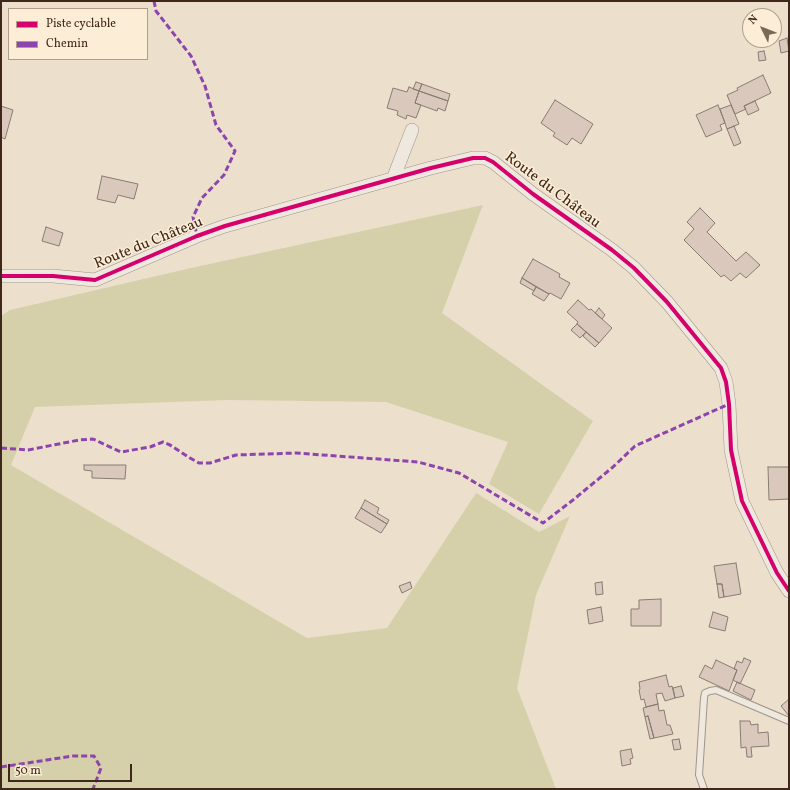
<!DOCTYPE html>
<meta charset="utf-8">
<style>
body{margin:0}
#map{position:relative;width:790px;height:790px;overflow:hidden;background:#ece0cd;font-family:Vollkorn,serif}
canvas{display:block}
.frame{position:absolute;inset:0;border:2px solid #40271b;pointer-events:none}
.legend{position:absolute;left:8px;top:8px;width:140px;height:52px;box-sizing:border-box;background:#fbedd6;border:1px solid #b09e8b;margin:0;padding:5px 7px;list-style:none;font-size:12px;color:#40271b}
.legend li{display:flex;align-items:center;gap:8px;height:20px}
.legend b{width:20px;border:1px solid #b09e8b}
.north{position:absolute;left:742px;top:8px;width:40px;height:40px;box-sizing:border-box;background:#fbedd6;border:1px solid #b09e8b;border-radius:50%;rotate:313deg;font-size:11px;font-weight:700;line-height:16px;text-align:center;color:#40271b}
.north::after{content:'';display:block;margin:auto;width:14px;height:18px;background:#7c6859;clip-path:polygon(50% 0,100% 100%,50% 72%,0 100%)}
.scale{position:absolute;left:8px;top:764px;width:124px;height:18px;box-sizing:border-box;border:2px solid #40271b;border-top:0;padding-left:5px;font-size:12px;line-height:14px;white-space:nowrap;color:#40271b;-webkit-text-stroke:3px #fbedd6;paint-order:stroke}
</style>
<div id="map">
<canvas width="790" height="790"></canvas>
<div class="frame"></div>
<ul class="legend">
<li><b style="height:5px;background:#d6006c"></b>Piste cyclable</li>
<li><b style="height:5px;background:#8e44ad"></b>Chemin</li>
</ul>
<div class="north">N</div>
<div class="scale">50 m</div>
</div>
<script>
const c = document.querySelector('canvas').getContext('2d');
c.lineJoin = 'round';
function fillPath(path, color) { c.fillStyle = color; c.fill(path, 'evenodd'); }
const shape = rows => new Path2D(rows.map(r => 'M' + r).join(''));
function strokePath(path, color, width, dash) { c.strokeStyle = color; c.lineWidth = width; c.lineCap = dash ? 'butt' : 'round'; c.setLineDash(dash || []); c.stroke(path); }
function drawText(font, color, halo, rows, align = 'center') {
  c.font = font + ' Vollkorn,serif'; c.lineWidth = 3; c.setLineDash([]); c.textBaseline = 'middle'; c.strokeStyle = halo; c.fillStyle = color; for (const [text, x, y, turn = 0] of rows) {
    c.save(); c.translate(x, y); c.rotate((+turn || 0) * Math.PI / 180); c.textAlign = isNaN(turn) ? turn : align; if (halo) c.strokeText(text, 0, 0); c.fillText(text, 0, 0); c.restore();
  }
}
fillPath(shape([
 [483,205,442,313,593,421,539,514,489,484,508,442,386,402,228,400,35,407,11,465,307,638,387,628,476,493,539,532,570,516,536,595,517,688,556,789,1,789,1,316,10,310,191,268]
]), '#d6d0aa');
const building = shape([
 [787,38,789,51,781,53,779,41,787,38],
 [764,51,766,60,759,61,758,52,764,51],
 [763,75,771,93,744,106,746,109,735,114,727,95,738,90,737,88,763,75],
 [416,82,422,84,419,91,413,89,416,82],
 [422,84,450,94,448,101,419,91,422,84],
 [409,87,419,91,415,103,421,105,416,118,407,115,406,119,397,115,398,111,387,108,393,88,407,92,409,87],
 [419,91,448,101,445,111,438,108,437,111,415,103,419,91],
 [555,100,593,124,581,144,572,138,567,145,553,136,555,133,541,123,555,100],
 [755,101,759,110,748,115,744,106,755,101],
 [718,105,725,123,720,125,722,130,706,137,696,115,718,105],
 [731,105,739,124,727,129,720,109,731,105],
 [1,106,13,110,5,139,1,137,1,106],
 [734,126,741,143,734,146,727,129,734,126],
 [102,176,138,184,134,199,118,195,115,203,97,199,102,176],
 [700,208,715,223,707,232,736,261,746,252,760,265,746,278,740,273,731,281,724,275,721,277,684,240,694,229,687,222,700,208],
 [46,227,63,233,59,246,42,241,46,227],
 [533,259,560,274,559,277,570,283,561,299,550,293,549,294,522,278,533,259],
 [522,278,536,287,534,291,520,283,522,278],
 [536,287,549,294,544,301,532,294,536,287],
 [578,300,589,310,591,309,612,328,599,343,577,324,578,322,567,312,578,300],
 [599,308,605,315,602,319,595,313,599,308],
 [577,324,586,332,580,338,571,330,577,324],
 [586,332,599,343,595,347,583,336,586,332],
 [84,465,126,465,125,479,92,478,92,471,84,470,84,465],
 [768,467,789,467,789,499,769,500,768,467],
 [365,500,379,508,377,513,389,520,387,524,361,508,365,500],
 [361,508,387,524,381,533,355,518,361,508],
 [736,563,741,594,724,597,722,584,717,584,714,566,736,563],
 [410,582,412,588,402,593,399,586,410,582],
 [602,582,603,594,596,595,595,583,602,582],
 [717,584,722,584,724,597,719,598,717,584],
 [661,599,661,626,631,626,631,609,639,609,639,600,661,599],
 [601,607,603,621,589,624,587,610,601,607],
 [713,612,728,617,725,631,709,627,713,612],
 [744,658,751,661,740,684,733,680,737,670,734,669,737,661,742,663,744,658],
 [716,660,737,670,729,691,699,677,705,665,712,669,716,660],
 [666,675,669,687,672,686,675,698,665,701,662,693,656,694,658,704,646,707,644,699,641,700,639,690,640,689,639,682,666,675],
 [737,682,755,690,751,700,733,691,737,682],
 [681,686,684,696,675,698,673,688,681,686],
 [789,699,789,716,781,706,789,699],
 [658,704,659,711,664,710,667,725,670,725,673,734,654,738,648,716,645,717,643,708,658,704],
 [648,716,654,738,650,739,645,717,648,716],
 [740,721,750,721,751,725,758,724,758,733,768,732,769,746,751,747,752,757,747,757,746,747,741,748,740,721],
 [679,739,681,749,674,750,672,740,679,739],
 [631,749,633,758,630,759,631,764,622,766,620,751,631,749]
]);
fillPath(building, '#dac8bd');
strokePath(building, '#877c72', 1);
const service = shape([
 [704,789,699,775,704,698,705,693,710,691,716,690,789,721]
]);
const minor = shape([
 [393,179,412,130],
 [1,276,53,276,95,280,197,236,225,226,431,168,473,158,485,158,493,162,533,194,612,250,634,268,667,302,721,368,726,382,729,404,731,450,742,501,777,573,789,591]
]);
strokePath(service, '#9f9589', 8);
strokePath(minor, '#9f9589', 14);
strokePath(service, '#efe8df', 6);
strokePath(minor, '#efe8df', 13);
strokePath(shape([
 [154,1,156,11,191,56,205,86,216,125,235,151,224,175,202,198,193,217,197,236],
 [1,448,28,450,79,440,93,439,121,452,150,447,163,442,170,445,190,458,199,463,210,463,236,455,296,453,418,462,459,473,543,523,573,500,613,467,635,446,729,404],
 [1,767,73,756,94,756,101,768,93,789]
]), '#8e44ad', 3, [6, 3]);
strokePath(shape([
 [1,276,53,276,95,280,197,236,225,226,431,168,473,158,485,158,493,162,533,194,612,250,634,268,667,302,721,368,726,382,729,404,731,450,742,501,777,573,789,591]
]), '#d6006c', 4);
drawText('15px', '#40271b', '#fbedd6', [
 ["Route du Château",552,191,37],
 ["Route du Château",149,244,-22]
]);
</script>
